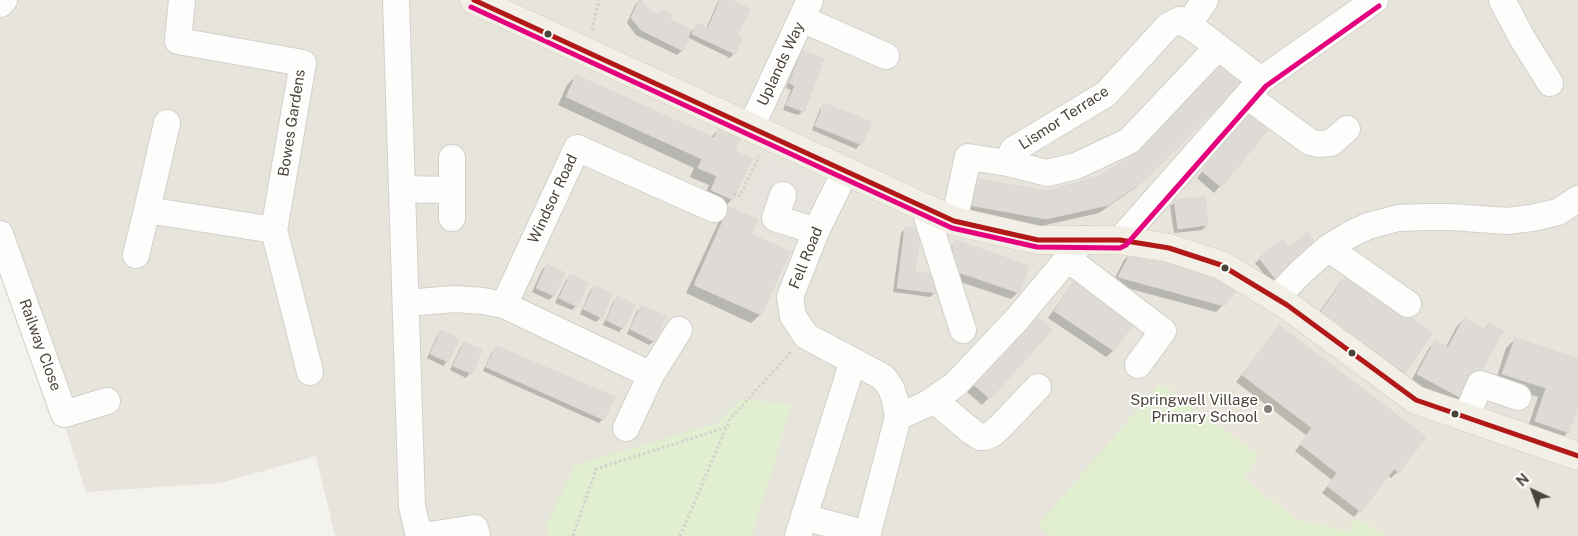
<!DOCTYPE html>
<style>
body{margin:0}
#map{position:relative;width:1578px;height:536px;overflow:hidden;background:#f4f2ee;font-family:"Public Sans",sans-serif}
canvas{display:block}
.north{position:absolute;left:1508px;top:466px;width:50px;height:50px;-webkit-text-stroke:4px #fff;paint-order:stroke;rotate:317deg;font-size:14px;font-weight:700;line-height:20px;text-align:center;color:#4b4439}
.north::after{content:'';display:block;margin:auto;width:18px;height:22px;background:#4b4439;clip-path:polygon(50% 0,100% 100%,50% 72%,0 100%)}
</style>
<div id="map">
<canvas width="1578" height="536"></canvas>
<div class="north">N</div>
</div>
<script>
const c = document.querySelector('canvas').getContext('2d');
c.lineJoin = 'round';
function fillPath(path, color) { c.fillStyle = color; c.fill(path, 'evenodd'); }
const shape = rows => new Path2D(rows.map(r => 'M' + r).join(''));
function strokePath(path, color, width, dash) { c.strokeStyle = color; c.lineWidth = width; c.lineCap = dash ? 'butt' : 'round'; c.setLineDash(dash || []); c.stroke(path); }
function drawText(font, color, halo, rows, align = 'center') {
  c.font = font + ' "Public Sans",sans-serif'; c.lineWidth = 4; c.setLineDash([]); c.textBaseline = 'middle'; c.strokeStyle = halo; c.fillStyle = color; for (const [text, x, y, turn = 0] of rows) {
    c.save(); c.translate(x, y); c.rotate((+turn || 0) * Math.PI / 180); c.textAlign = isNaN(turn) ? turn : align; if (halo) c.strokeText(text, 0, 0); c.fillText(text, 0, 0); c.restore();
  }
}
fillPath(shape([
 [0,0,1578,0,1578,536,335,536,316,456,221,483,86,492,0,227]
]), '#e7e4dc');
fillPath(shape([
 [1240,289,1431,435,1486,463,1434,536,1050,536,1038,525]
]), '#eae5da');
fillPath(shape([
 [1160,383,1259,455,1244,479,1296,519,1347,531,1357,518,1387,536,1050,536,1038,525],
 [741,399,792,404,752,536,548,536,547,524,575,465,717,423]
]), '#e1eecf');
fillPath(shape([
 [767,159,820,180,794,244,759,230,764,218,746,211],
 [1486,374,1531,390,1520,420,1475,403]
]), '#e6e3df');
fillPath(shape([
 [639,0,649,12,692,31,697,25,706,29,718,1,729,0,735,36,734,53,730,58,687,37,682,51,677,55,636,35,627,23,635,5],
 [802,52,803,111,798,115,783,110,791,90,786,88,798,56],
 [576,76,710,138,719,129,732,199,724,208,703,199,709,185,690,177,694,168,558,105,567,85],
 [1242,81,1135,188,1099,213,1037,227,961,213,967,189,1048,192,1098,179,1126,161],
 [825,105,860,144,856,149,812,130,820,109],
 [1245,118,1220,186,1214,193,1197,178],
 [1175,202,1207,225,1202,230,1174,233,1170,206],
 [730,209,750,235,789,253,760,315,751,323,686,293,721,217],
 [906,228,914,273,935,292,930,297,893,292,901,233],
 [1307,234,1272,284,1255,263,1282,241,1289,249],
 [956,242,1018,292,1011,299,940,275,949,249],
 [1131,253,1223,305,1216,312,1112,284,1124,260],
 [547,265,553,296,549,300,532,292,542,270],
 [1349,274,1431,333,1404,372,1395,381,1312,322,1340,283],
 [570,276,576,306,572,310,555,303,566,280],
 [1074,282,1133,321,1113,351,1106,357,1048,318,1068,289],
 [594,287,601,317,596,322,580,314,590,291],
 [617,298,623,328,619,332,603,325,613,302],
 [642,307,654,341,649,345,627,334,637,311],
 [1464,319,1483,330,1489,324,1457,406,1411,381,1429,348,1436,341,1446,347,1457,326],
 [1029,323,1050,330,982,405,967,392],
 [441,331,447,362,443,366,427,358,437,336],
 [1273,334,1398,472,1391,478,1387,475,1354,517,1322,493,1332,480,1295,451,1307,436,1236,382],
 [1515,339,1578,360,1578,401,1568,432,1559,441,1527,430,1538,397,1495,383,1506,348],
 [464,343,470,373,466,378,450,370,460,348],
 [497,347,603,419,599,423,483,371,492,352]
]), '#0003');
const building = shape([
 [639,0,641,0,650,11,658,14,661,10,672,15,669,19,691,30,683,51,641,30,631,18,639,0],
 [720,0,731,0,750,9,737,35,742,38,735,54,692,34,697,23,708,28,720,0],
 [802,50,824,59,804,112,786,105,795,86,789,83,802,50],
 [1221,61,1244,81,1145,180,1109,205,1046,219,969,205,975,179,1048,191,1097,177,1126,160,1221,61],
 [576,75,714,138,719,127,741,137,734,151,752,159,733,200,711,190,717,176,698,168,702,159,566,97,576,75],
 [824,103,871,122,862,145,815,126,824,103],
 [1251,110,1272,125,1221,187,1202,171,1251,110],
 [1205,197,1208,225,1178,229,1174,200,1205,197],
 [729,207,758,220,751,234,790,252,761,315,694,285,729,207],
 [905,227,921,229,915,272,938,275,936,293,897,288,905,227],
 [1307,233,1319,247,1277,281,1259,258,1282,239,1289,248,1307,233],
 [955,240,1029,266,1019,293,946,268,955,240],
 [1131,252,1242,284,1224,306,1118,277,1131,252],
 [547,264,565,273,554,296,536,288,547,264],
 [1348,273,1433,333,1405,373,1320,313,1348,273],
 [570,274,588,283,577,307,559,298,570,274],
 [1074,280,1135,321,1114,351,1054,311,1074,280],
 [594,286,612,294,602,318,583,309,594,286],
 [617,296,635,305,624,329,606,320,617,296],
 [641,306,666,316,655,342,630,329,641,306],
 [1035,315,1052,330,990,399,973,384,1035,315],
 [1464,318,1485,330,1489,323,1503,331,1465,400,1417,374,1435,340,1448,347,1464,318],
 [1279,325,1426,437,1399,473,1394,469,1361,512,1327,486,1337,473,1300,444,1312,428,1242,375,1279,325],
 [441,330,459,339,448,362,430,354,441,330],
 [1515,338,1578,359,1578,405,1569,433,1535,421,1546,388,1502,374,1515,338],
 [464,342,482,350,472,374,453,366,464,342],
 [496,346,615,397,604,420,486,367,496,346]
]);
fillPath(building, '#dedbd6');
strokePath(building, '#dcd9d4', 1);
const minor = shape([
 [182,0,178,41,303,63,274,230,310,372],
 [396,0,412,506,419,536],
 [1502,0,1522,38,1550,83],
 [0,4,4,0],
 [1195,15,1205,0],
 [802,19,886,56],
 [1247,96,1295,131,1310,142,1318,144,1331,143,1347,129],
 [167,123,147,210,274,230],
 [751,127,810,0],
 [452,158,452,218],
 [1008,163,1013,150,1106,94,1168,26,1180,20,1197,31,1261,80],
 [846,170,816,231,790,297,793,316,806,336,883,377,891,388,895,400,898,417,867,536],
 [402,189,452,190],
 [783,195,775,218,816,231],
 [924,207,963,330],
 [954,221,968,157,1008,163,1047,173,1076,166,1129,141,1218,47],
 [0,234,64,414,107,401],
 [1120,240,1261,80,1375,0],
 [1328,248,1408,304],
 [136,255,147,210],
 [1068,259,1163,331,1138,365],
 [1276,298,1300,273,1328,248,1349,235,1368,226,1398,218,1425,217,1451,217,1507,221,1532,218,1558,212,1578,199],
 [406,303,455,299,483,301,504,305,651,375,679,330],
 [504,305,577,148,714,209],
 [934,400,971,431,980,437,985,437,992,434,1001,426,1038,387],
 [898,417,927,404,956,384,1018,318,1084,239],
 [1466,417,1480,384,1518,397],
 [626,428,651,375],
 [804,517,867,534],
 [424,536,475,528,477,536],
 [798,536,853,361]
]);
const major = shape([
 [474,0,954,221,1038,240,1120,240,1169,248,1221,265,1287,305,1416,400,1578,456]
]);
strokePath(minor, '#d2d0cb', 28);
strokePath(major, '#d6cebb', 29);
strokePath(shape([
 [592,30,599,0],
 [729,191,740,196,759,156],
 [573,536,596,469,727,427],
 [680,536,730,419,792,351]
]), '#d3d2cc', 3, [2.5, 2.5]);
strokePath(minor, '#fdfdfc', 26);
strokePath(major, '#f2efe6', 28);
strokePath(shape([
 [474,0,954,221,1038,240,1120,240,1169,248,1221,265,1287,305,1416,400,1578,456]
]), '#b11919', 5);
strokePath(shape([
 [471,7,952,228,1037,247,1120,248,1126,245,1266,86,1379,6]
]), '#e5007d', 5);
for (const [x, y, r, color] of [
 [548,34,4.5,"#4b4439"],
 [1225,268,4.5,"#4b4439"],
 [1352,353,4.5,"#4b4439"],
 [1268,409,5,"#868178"],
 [1455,414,4.5,"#4b4439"]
]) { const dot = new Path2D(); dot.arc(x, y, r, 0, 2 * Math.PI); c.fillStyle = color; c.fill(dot); strokePath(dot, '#fff', 2); }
drawText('15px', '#4b4439', '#fff', [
 ["Uplands Way",781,64,-65],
 ["Lismor Terrace",1064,118,-33],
 ["Bowes Gardens",292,123,-81],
 ["Windsor Road",553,199,-65],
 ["Fell Road",806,258,-68],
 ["Railway Close",40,345,70]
]);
drawText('15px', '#4b4439', '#fff', [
 ["Springwell Village",1258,400],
 ["Primary School",1258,417]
], 'right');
</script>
